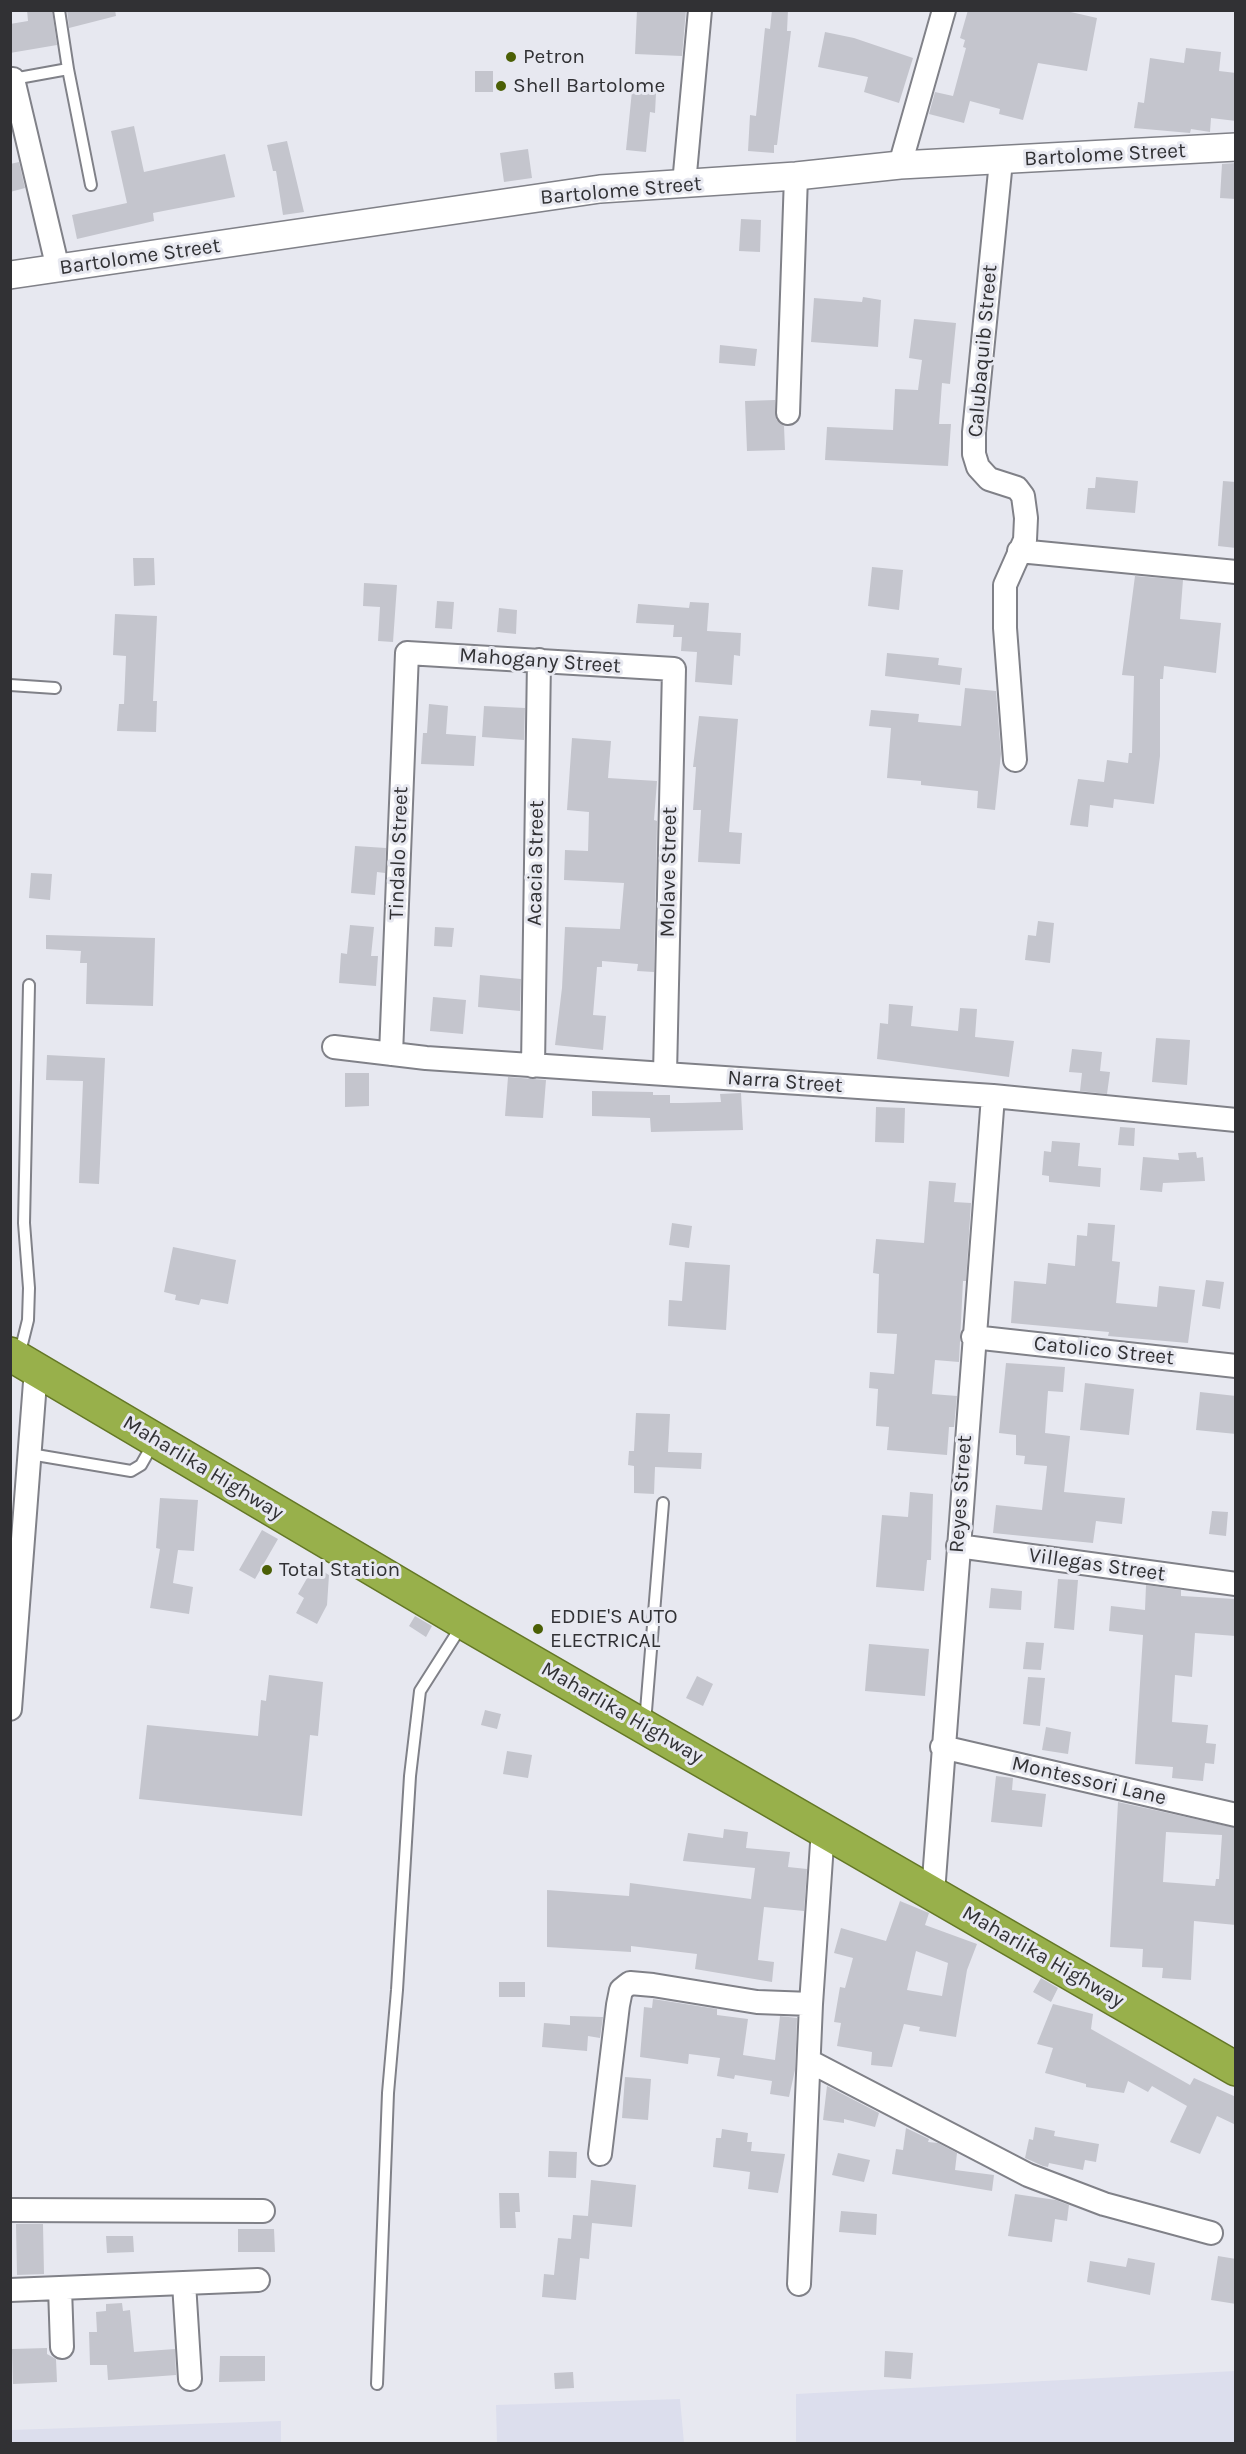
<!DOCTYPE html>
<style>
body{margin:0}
#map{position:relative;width:1246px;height:2454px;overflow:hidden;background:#e7e8f0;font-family:Karla,sans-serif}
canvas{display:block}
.frame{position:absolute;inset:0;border:12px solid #313134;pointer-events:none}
</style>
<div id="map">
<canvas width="1246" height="2454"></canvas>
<div class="frame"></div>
</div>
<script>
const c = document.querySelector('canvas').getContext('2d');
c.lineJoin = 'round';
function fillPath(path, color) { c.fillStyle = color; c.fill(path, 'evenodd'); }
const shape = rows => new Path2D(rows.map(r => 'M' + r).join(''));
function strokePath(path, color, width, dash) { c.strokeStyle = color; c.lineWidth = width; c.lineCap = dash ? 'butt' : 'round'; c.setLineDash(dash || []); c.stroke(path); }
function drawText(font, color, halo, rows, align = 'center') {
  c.font = font + ' Karla,sans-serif'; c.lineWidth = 6; c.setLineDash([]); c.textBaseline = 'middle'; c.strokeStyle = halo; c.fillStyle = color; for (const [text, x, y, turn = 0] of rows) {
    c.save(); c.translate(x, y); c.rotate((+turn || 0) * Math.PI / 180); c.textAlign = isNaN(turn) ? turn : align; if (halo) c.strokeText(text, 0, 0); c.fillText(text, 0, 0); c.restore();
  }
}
fillPath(shape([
 [1235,2371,1235,2443,796,2443,796,2394],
 [680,2399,684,2443,497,2443,496,2405],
 [281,2421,281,2443,11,2443,11,2430]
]), '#dcdeed');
fillPath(shape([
 [27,10,52,10,57,45,10,53,10,24,28,21],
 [67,10,115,10,116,16,69,28],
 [637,10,686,10,682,56,635,54],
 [772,10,788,10,787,31,791,31,777,145,774,145,774,153,748,151,750,115,756,116,765,28,770,29],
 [968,10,1062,10,1097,18,1087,71,1038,63,1023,120,999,114,1000,109,970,101,964,123,929,114,935,92,953,96,966,48,963,47,965,40,960,38],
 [825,32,854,38,913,58,899,103,864,92,868,77,818,67],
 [1186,48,1221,52,1219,71,1236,73,1236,121,1211,118,1210,132,1191,129,1190,133,1134,128,1138,102,1144,103,1150,58,1184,63],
 [475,71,493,71,493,92,475,92],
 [632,91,656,93,655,113,650,112,646,152,626,150],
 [134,126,144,172,225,154,235,197,153,213,154,221,77,239,72,215,127,203,111,131],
 [287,141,304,212,283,215,276,171,273,171,267,145],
 [528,149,532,178,504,182,500,153],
 [19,162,25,188,10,192,10,164],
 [1236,163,1236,199,1220,198,1222,164],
 [741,219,761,220,760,252,739,251],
 [863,297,881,300,878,347,811,342,814,298,862,302],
 [914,319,956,323,950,384,942,383,939,424,951,424,948,466,825,460,827,427,893,430,895,389,918,390,922,360,909,358],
 [720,345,757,349,755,366,719,363],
 [775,400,776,419,784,426,785,450,747,451,745,401],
 [1096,477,1138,481,1135,513,1086,509,1088,488,1095,488],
 [1223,481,1236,482,1236,548,1218,546],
 [133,558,154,558,155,585,134,586],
 [872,567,903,570,899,610,868,606],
 [1135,576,1183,580,1180,619,1221,623,1216,673,1164,666,1163,679,1160,679,1160,756,1154,804,1114,799,1113,808,1090,805,1088,827,1070,825,1078,779,1104,782,1107,760,1128,763,1129,753,1132,753,1134,676,1122,675],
 [364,583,397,585,393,642,378,641,380,607,363,606],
 [437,601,454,602,452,629,435,628],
 [690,602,709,603,707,631,741,633,740,656,734,655,732,685,695,682,697,652,681,651,682,637,673,637,674,625,636,623,638,604,689,608],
 [499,608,517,610,516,634,497,632],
 [115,614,157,616,153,701,157,701,156,732,117,731,119,704,124,704,126,656,113,655],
 [887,653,939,658,938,665,962,668,960,685,885,676],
 [965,688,996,691,1001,754,995,810,977,808,978,791,921,785,921,781,887,778,891,728,869,726,871,710,919,714,918,722,961,726],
 [429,704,448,706,446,734,476,736,474,766,421,764,423,733,427,733],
 [484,706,525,708,524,740,482,737],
 [699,716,738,719,729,832,742,833,740,864,698,862,701,810,693,810,696,767,693,767],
 [572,738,611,741,608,778,657,781,654,820,657,821,654,972,637,971,638,964,602,961,602,967,597,967,593,1015,606,1016,603,1050,555,1045,562,988,565,927,620,929,624,883,564,880,565,850,588,851,589,812,567,810],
 [355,846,386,848,385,873,377,872,375,895,351,893],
 [31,873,52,874,50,900,29,898],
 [1038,921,1054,923,1050,963,1025,960,1028,935,1036,936],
 [350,925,374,927,371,956,378,956,376,986,339,983,341,953,347,954],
 [435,927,454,928,452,947,434,946],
 [46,935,155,938,153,1006,86,1004,87,963,80,963,81,951,46,949],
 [480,975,521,979,520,1011,478,1007],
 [433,997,466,1000,463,1034,430,1031],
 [889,1004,913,1006,911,1026,958,1031,960,1008,977,1009,975,1037,1014,1041,1009,1077,877,1059,880,1023,888,1024],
 [1156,1038,1190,1040,1187,1085,1152,1082],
 [1072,1049,1102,1052,1100,1071,1110,1072,1107,1094,1080,1091,1082,1073,1069,1072],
 [47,1055,105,1058,99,1184,79,1183,83,1081,46,1080],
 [345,1073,369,1073,369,1106,345,1107],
 [508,1077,546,1080,543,1118,505,1116],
 [592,1091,653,1092,653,1095,670,1095,670,1103,682,1103,721,1102,720,1094,741,1093,743,1130,651,1132,650,1118,592,1116],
 [876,1107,905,1108,904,1143,875,1142],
 [1120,1127,1135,1128,1134,1146,1118,1145],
 [1052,1141,1080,1143,1078,1166,1101,1168,1100,1187,1049,1182,1049,1176,1042,1175,1044,1151,1051,1152],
 [1196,1152,1197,1158,1203,1157,1205,1181,1163,1183,1162,1192,1140,1190,1143,1157,1179,1160,1178,1153],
 [929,1181,956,1183,954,1202,971,1203,966,1281,963,1281,959,1362,935,1360,932,1394,957,1396,954,1427,949,1427,947,1455,887,1450,889,1427,876,1426,878,1389,869,1388,870,1372,894,1374,897,1334,877,1333,879,1274,873,1273,876,1239,924,1243],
 [672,1223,692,1226,689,1248,669,1245],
 [1088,1223,1115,1225,1112,1261,1120,1262,1116,1303,1157,1307,1159,1286,1195,1290,1188,1343,1108,1336,1109,1332,1011,1323,1014,1281,1046,1284,1048,1263,1075,1266,1077,1235,1087,1236],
 [173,1247,236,1260,228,1304,201,1299,199,1305,175,1300,176,1295,164,1292],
 [685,1262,730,1265,726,1330,668,1326,669,1300,682,1301],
 [1206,1280,1224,1282,1220,1309,1202,1306],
 [1006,1363,1065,1367,1063,1392,1048,1391,1045,1433,1070,1436,1064,1492,1125,1498,1122,1524,1096,1521,1093,1543,993,1533,996,1505,1042,1510,1047,1466,1024,1464,1025,1456,1016,1455,1016,1435,999,1433],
 [1085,1383,1134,1389,1129,1435,1080,1430],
 [1200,1392,1236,1396,1236,1434,1196,1430],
 [636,1413,670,1414,668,1452,702,1453,701,1469,655,1467,654,1494,634,1493,634,1466,628,1465,629,1451,634,1451],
 [910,1492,933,1494,931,1560,927,1560,924,1591,876,1587,882,1515,908,1517],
 [160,1498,198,1500,194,1551,178,1550,173,1583,193,1587,189,1614,150,1608,160,1549,156,1548],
 [1212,1511,1228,1512,1226,1536,1209,1534],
 [262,1530,278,1539,255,1579,239,1570],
 [314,1566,329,1575,327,1605,317,1624,296,1613,304,1598,298,1594],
 [1058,1579,1078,1580,1074,1630,1054,1628],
 [1146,1585,1181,1590,1181,1596,1236,1599,1236,1636,1195,1633,1192,1677,1175,1675,1172,1722,1208,1725,1206,1743,1216,1744,1214,1764,1205,1763,1203,1781,1172,1778,1173,1767,1135,1764,1143,1635,1109,1631,1111,1606,1145,1610],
 [991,1588,1022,1591,1021,1610,989,1608],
 [415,1616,432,1626,426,1637,409,1626],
 [1026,1642,1044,1643,1041,1670,1023,1669],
 [869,1644,929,1649,925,1696,865,1691],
 [269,1675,323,1682,318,1736,310,1735,302,1816,139,1799,147,1725,258,1736,261,1700,266,1701],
 [697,1676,713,1684,703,1706,686,1698],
 [1028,1677,1045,1678,1040,1726,1023,1724],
 [485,1710,501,1714,497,1729,481,1725],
 [1046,1727,1071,1732,1068,1754,1042,1750],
 [507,1751,532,1755,528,1778,503,1774],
 [996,1776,1013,1778,1012,1790,1046,1794,1042,1827,991,1822],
 [1118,1802,1236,1828,1236,1925,1194,1921,1191,1980,1162,1978,1163,1968,1142,1967,1143,1949,1110,1947],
 [1166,1832,1222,1835,1219,1879,1216,1879,1215,1886,1163,1882],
 [724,1829,748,1832,746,1848,790,1852,788,1867,807,1869,804,1911,764,1907,758,1960,774,1962,772,1982,695,1969,697,1954,631,1946,631,1952,547,1947,547,1890,629,1896,630,1883,751,1899,755,1868,683,1861,688,1833,723,1838],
 [900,1901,929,1913,925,1925,977,1944,967,1970,956,2037,919,2031,920,2027,904,2024,892,2067,871,2065,872,2052,837,2046,841,2023,834,2022,840,1987,845,1988,853,1958,834,1953,841,1928,886,1941],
 [916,1951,948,1963,942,1996,907,1990],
 [1041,1978,1058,1988,1051,2002,1033,1992],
 [499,1982,525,1982,525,1997,499,1997],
 [653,1999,717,2009,717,2015,748,2019,743,2055,775,2060,780,2016,797,2018,795,2070,789,2097,770,2094,772,2081,735,2075,734,2079,717,2076,720,2058,689,2054,688,2064,640,2057,644,2007,652,2008],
 [1053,2004,1093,2014,1091,2029,1190,2085,1194,2078,1236,2097,1236,2125,1217,2116,1200,2154,1170,2142,1187,2106,1152,2086,1148,2092,1128,2081,1124,2093,1086,2087,1086,2084,1045,2073,1053,2048,1037,2044],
 [570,2016,603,2017,600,2038,588,2036,587,2051,542,2047,544,2023,570,2025],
 [625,2077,651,2079,648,2120,622,2118],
 [827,2086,879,2113,875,2127,844,2119,844,2123,823,2120],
 [1035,2127,1055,2131,1054,2136,1099,2144,1096,2162,1085,2160,1083,2170,1049,2163,1048,2167,1043,2166,1025,2158,1029,2139,1033,2140],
 [906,2128,929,2139,928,2142,938,2143,957,2153,955,2170,994,2175,992,2191,892,2174,896,2149,903,2150],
 [722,2129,748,2133,747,2142,752,2142,751,2151,785,2154,778,2193,748,2189,750,2172,713,2167,716,2138,721,2138],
 [549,2151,577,2152,576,2178,548,2177],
 [838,2153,870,2160,864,2182,832,2175],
 [591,2180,636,2185,632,2227,592,2223,589,2259,580,2258,576,2300,542,2297,544,2274,554,2275,558,2238,571,2239,573,2215,588,2216],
 [499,2193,519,2193,520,2212,515,2212,516,2228,500,2228],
 [1015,2194,1056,2200,1069,2205,1067,2221,1055,2219,1052,2242,1008,2236],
 [841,2211,877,2214,876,2235,839,2232],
 [16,2224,43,2224,44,2274,17,2275],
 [238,2229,274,2229,275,2252,238,2252],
 [106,2236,133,2236,134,2252,107,2253],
 [1218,2256,1236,2259,1236,2304,1211,2300],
 [1128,2258,1155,2263,1150,2295,1087,2282,1090,2261,1126,2267],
 [122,2303,123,2311,130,2310,134,2352,175,2349,176,2375,108,2380,107,2365,90,2365,89,2332,97,2332,96,2312,106,2311,106,2304],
 [47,2348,47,2354,56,2359,57,2382,13,2384,12,2349],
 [885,2351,913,2353,911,2379,884,2377],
 [220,2356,265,2356,265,2381,219,2382],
 [573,2372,574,2388,555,2389,554,2373]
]), '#c4c5cd');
const service = shape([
 [59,10,68,69],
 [13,79,68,69,91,185],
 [10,685,55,688],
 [19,1356,28,1320,29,1288,24,1223,29,985],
 [30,1454,131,1471,141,1465,154,1442],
 [645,1723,663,1503],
 [377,2384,388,2093,397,1990,410,1776,420,1691,462,1625]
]);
const minor = shape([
 [10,79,13,79,58,269],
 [1001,161,974,432,974,454,978,467,989,479,1017,488,1023,496,1026,518,1025,540,1005,585,1005,628,1015,760],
 [900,165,944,10],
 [684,184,700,10],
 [788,413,796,176],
 [1019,551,1236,572],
 [334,1047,426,1058,993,1096,1236,1120],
 [391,1054,407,653,674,669,665,1074],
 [533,1066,539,660],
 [973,1337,1236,1366],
 [958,1546,1236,1584],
 [10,1709,36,1369],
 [942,1747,1236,1815],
 [933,1893,993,1096],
 [809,2061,1028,2175,1104,2204,1211,2233],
 [600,2154,618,2005,621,1990,626,1986,630,1983,653,1985,757,2002,811,2004],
 [10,2210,263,2211],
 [184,2283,190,2379],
 [799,2284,811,2004,823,1829],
 [60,2288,62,2347],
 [10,2290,258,2280]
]);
const tertiary = shape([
 [10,275,600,189,796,176,900,165,1236,147]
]);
const trunk = shape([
 [10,1354,463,1622,1236,2069]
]);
strokePath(service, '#808188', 14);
strokePath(minor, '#808188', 26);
strokePath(tertiary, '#808188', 30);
strokePath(trunk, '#647726', 36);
strokePath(service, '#fff', 10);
strokePath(minor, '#fff', 22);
strokePath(tertiary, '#fff', 27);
strokePath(trunk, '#98b04b', 33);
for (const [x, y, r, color] of [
 [511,57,6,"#4b5f05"],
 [501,86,6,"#4b5f05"],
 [267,1570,6,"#4b5f05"],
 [538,1629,6,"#4b5f05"]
]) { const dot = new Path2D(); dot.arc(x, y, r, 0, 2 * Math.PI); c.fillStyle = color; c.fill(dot); strokePath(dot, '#e7e8f0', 2); }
drawText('21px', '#313134', '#e7e8f0', [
 ["Petron",523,57],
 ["Shell Bartolome",513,86],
 ["Total Station",279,1570],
 ["EDDIE'S AUTO",550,1617],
 ["ELECTRICAL",550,1641]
], 'left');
drawText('21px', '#313134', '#e7e8f0', [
 ["Bartolome Street",1105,155,-3],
 ["Bartolome Street",621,191,-5],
 ["Bartolome Street",140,257,-8],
 ["Calubaquib Street",983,351,-85],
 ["Mahogany Street",540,661,4],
 ["Tindalo Street",399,853,-88],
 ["Acacia Street",536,863,-89],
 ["Molave Street",669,872,-89],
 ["Narra Street",785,1082,4],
 ["Catolico Street",1104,1351,6],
 ["Maharlika Highway",203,1468,31],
 ["Reyes Street",961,1494,-86],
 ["Villegas Street",1097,1565,8],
 ["Maharlika Highway",622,1713,30],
 ["Montessori Lane",1089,1781,13],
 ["Maharlika Highway",1043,1957,30]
]);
</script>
